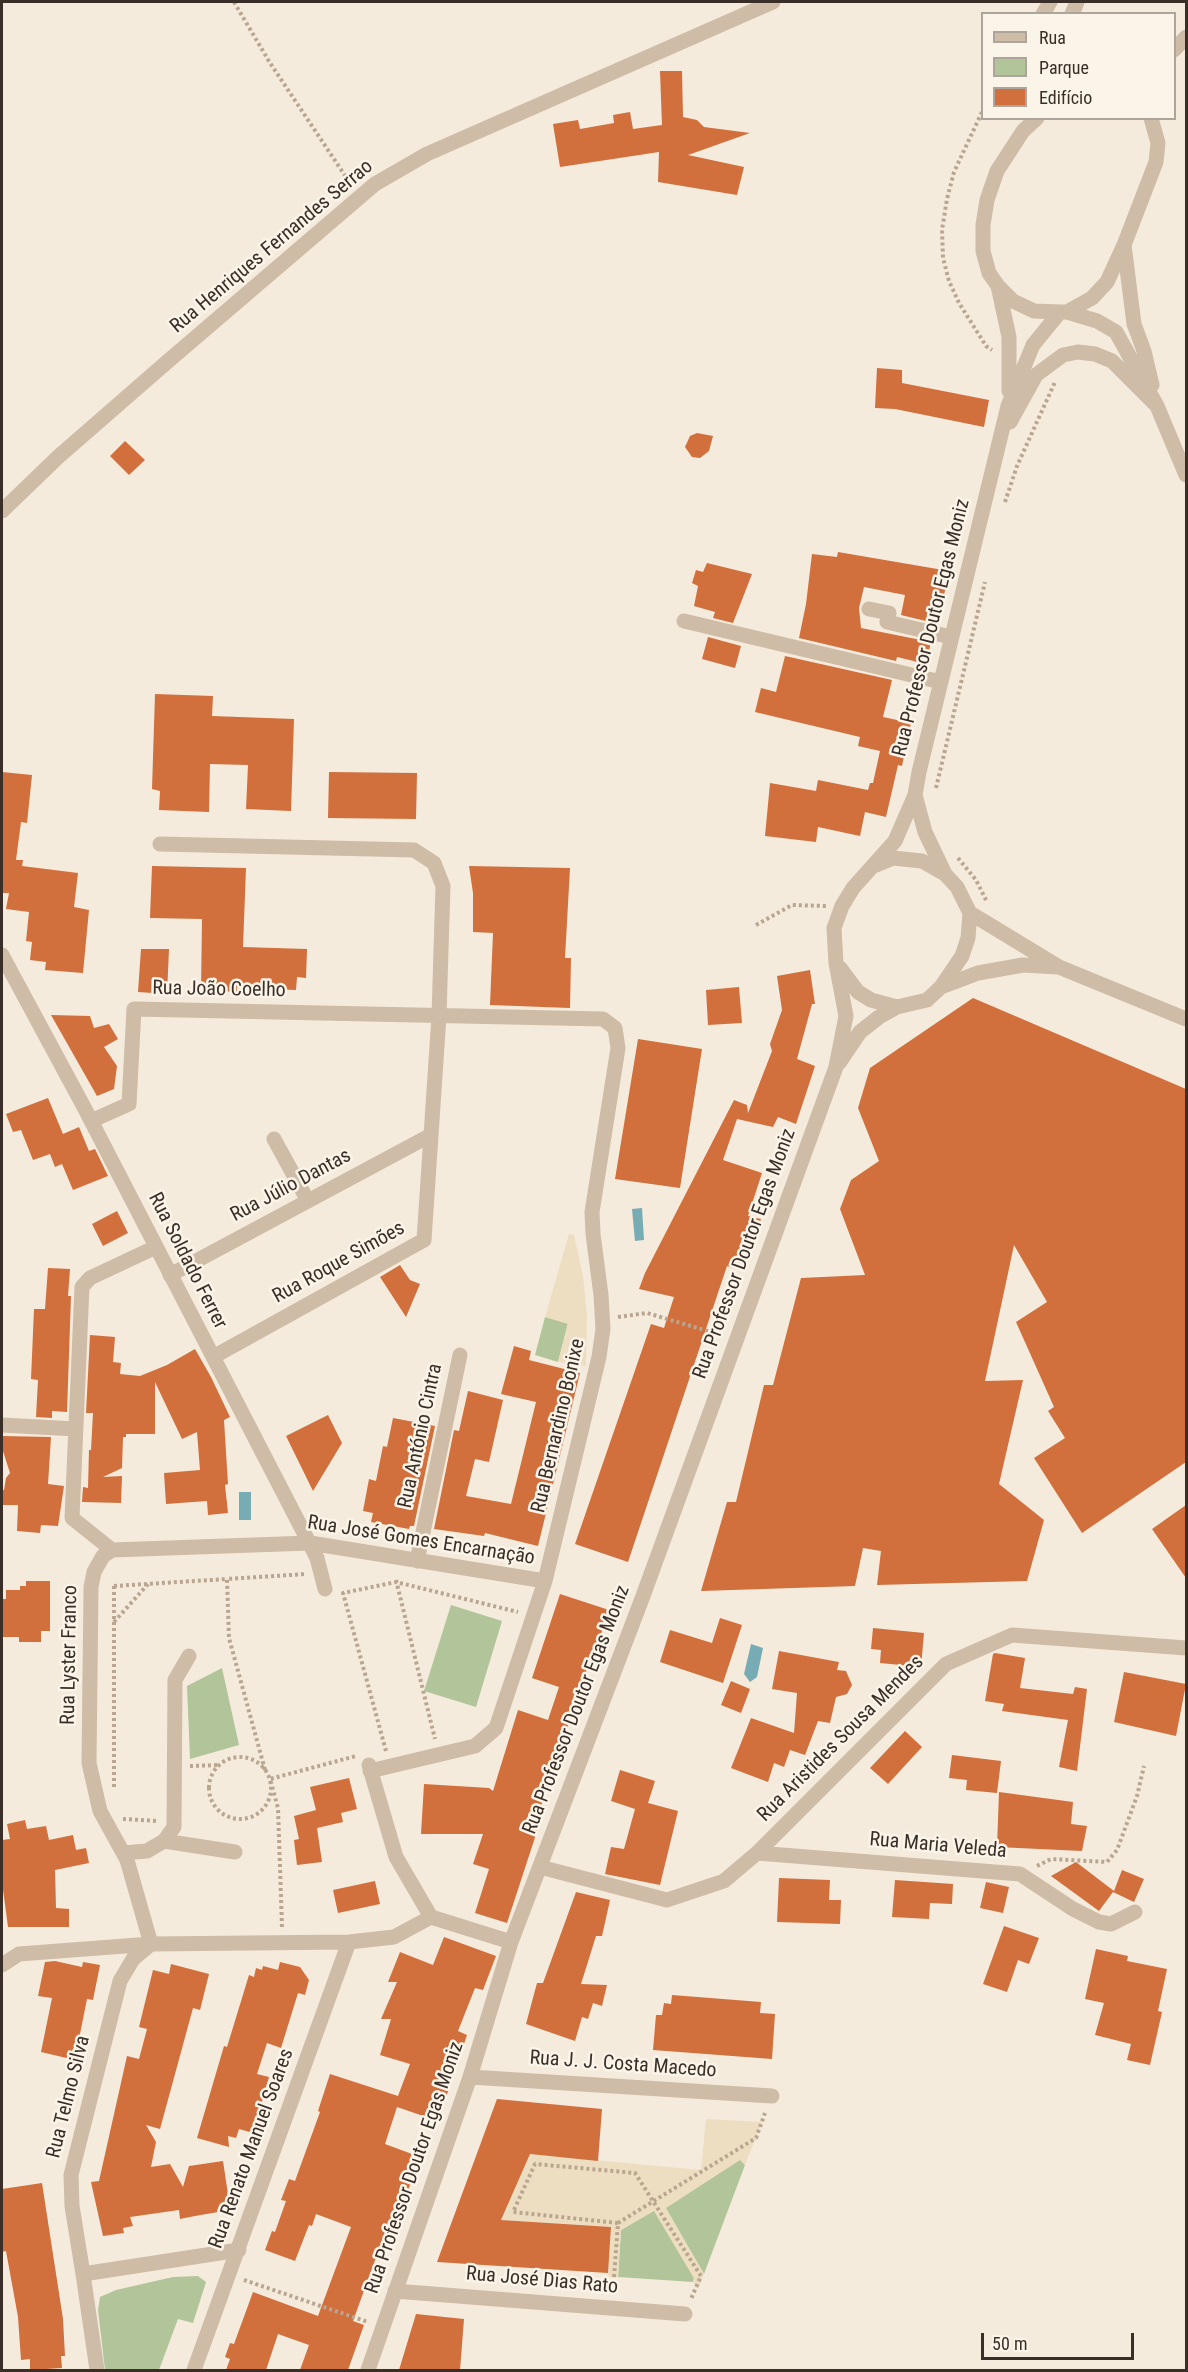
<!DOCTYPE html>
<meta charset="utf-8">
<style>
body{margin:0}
#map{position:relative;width:1188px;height:2372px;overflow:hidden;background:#f4ebdc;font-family:"Roboto Condensed",sans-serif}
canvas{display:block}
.frame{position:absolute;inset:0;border:3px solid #392f28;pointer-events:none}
.legend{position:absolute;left:981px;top:12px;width:195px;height:108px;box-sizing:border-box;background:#fbf4e9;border:2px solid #ada59c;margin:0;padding:8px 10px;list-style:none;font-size:18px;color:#392f28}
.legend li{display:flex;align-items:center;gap:12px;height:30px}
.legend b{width:30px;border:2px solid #ada59c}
.scale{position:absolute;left:981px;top:2333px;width:153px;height:27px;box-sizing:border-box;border:3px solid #392f28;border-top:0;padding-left:8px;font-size:18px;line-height:21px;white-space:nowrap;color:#392f28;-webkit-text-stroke:4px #fbf4e9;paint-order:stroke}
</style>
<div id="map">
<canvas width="1188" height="2372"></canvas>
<div class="frame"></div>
<ul class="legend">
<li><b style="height:8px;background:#cebca6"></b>Rua</li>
<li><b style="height:16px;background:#b2c59a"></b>Parque</li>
<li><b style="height:16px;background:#d16f3d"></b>Edifício</li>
</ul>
<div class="scale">50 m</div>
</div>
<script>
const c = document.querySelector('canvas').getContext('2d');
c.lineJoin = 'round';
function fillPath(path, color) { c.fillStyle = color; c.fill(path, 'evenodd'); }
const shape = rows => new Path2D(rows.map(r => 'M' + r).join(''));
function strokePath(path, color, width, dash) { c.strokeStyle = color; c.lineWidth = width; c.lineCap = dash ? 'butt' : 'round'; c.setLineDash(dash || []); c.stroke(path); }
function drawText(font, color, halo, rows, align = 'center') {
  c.font = font + ' "Roboto Condensed",sans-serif'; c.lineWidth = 5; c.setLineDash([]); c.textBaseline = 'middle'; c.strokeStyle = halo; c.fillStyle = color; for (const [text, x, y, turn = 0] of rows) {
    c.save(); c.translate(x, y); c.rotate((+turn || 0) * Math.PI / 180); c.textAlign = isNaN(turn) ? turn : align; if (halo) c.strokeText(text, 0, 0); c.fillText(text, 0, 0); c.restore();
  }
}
fillPath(shape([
 [545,1317,568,1323,558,1362,535,1355],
 [451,1605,502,1621,476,1707,424,1691],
 [222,1668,239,1745,190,1759,187,1686],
 [741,2159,745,2165,704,2274,665,2208],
 [654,2210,694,2278,693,2282,618,2277,621,2230],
 [198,2276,206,2282,193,2323,178,2319,159,2370,105,2370,98,2310,100,2297,116,2290,173,2277]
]), '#b2c59a');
fillPath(shape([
 [569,1234,574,1235,583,1276,587,1315,586,1366,558,1362,568,1324,545,1317],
 [706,2119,762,2122,745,2165,740,2160,666,2208,704,2274,698,2289,693,2282,694,2278,654,2211,621,2230,618,2277,609,2277,608,2273,611,2227,501,2220,530,2154,701,2170]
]), '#eedec1');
fillPath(shape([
 [642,1208,644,1240,635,1241,632,1209],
 [239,1492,251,1492,251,1520,239,1520],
 [751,1644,763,1648,757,1677,750,1682,744,1674]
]), '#78acb4');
fillPath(shape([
 [660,71,682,71,683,117,697,120,704,127,750,133,688,155,744,167,737,195,658,182,659,152,560,167,553,124,578,120,580,129,614,123,613,115,630,112,633,129,662,125],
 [877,368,902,370,902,383,989,400,984,427,895,409,875,408],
 [697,433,713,436,709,451,700,458,692,457,685,447,690,436],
 [125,441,145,460,129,475,110,456],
 [838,552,949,571,938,624,901,615,905,595,864,587,859,608,861,628,931,642,926,664,897,657,896,661,799,638,806,604,812,554,837,557],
 [707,563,752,574,733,623,713,618,715,612,694,606,698,586,692,583,696,570,703,572],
 [708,637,741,646,735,668,702,659],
 [785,656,892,680,883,717,911,723,902,766,898,765,886,817,865,812,860,836,818,827,816,842,765,836,770,783,816,791,818,780,868,790,870,783,873,783,880,751,858,746,860,737,755,712,761,688,776,692],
 [155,694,213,696,212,716,294,719,291,811,246,809,248,765,210,764,209,812,159,810,160,791,152,789],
 [2,772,32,775,27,823,21,822,16,860,23,860,22,866,78,873,74,907,89,910,83,973,45,970,46,962,30,960,32,942,26,941,29,912,6,909,9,893,2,893],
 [329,772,417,773,416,819,328,818],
 [152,866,246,868,243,947,307,949,306,978,297,977,296,990,237,988,237,992,201,990,202,919,150,918],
 [469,866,570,868,565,958,571,958,570,1008,490,1005,493,933,473,932,473,893],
 [141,949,169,949,167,994,138,992],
 [810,970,815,1004,812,1004,797,1059,815,1066,796,1124,778,1117,773,1127,737,1119,723,1160,762,1173,748,1216,761,1219,743,1271,727,1266,628,1562,575,1544,651,1324,664,1328,674,1297,639,1289,645,1273,734,1100,747,1105,748,1113,772,1051,770,1044,782,1010,777,976],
 [739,987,742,1023,708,1025,706,990],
 [973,998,1186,1089,1186,1462,1082,1533,1034,1458,1065,1438,1048,1411,1054,1407,1016,1322,1047,1302,1014,1245,985,1381,1023,1380,999,1484,1044,1520,1027,1581,877,1585,881,1551,863,1548,855,1586,701,1591,727,1502,736,1502,764,1385,773,1385,801,1278,865,1275,840,1209,851,1180,879,1161,858,1108,870,1068],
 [51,1015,90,1016,94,1028,109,1024,118,1039,104,1047,117,1066,114,1089,97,1096],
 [638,1039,702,1049,680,1188,615,1179],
 [48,1098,63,1134,79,1127,89,1151,95,1149,108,1176,73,1190,62,1164,55,1167,50,1154,33,1160,21,1130,13,1132,6,1114],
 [117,1211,128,1233,103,1246,92,1224],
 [400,1265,410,1280,420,1284,406,1317,380,1277],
 [48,1268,70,1269,68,1296,71,1296,67,1412,52,1411,52,1418,36,1417,38,1380,31,1379,34,1309,45,1309],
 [90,1335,115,1337,113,1362,121,1363,120,1374,140,1376,167,1365,195,1349,211,1377,230,1417,224,1420,228,1484,225,1485,228,1513,208,1515,207,1501,166,1504,164,1473,200,1470,197,1432,182,1439,155,1382,155,1434,126,1434,126,1437,123,1437,122,1468,103,1477,122,1476,121,1503,82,1502,83,1487,88,1488,89,1450,91,1450,93,1413,86,1413],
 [514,1346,531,1351,529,1360,580,1373,538,1546,485,1533,484,1536,434,1529,454,1430,459,1431,468,1391,503,1400,489,1462,475,1459,466,1496,511,1504,536,1402,501,1394],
 [328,1415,342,1443,313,1491,286,1436],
 [393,1418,435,1426,414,1526,410,1526,409,1529,371,1522,373,1513,363,1511,369,1479,376,1481,383,1446,387,1447],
 [2,1436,51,1437,48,1484,64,1486,58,1526,41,1525,40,1533,17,1531,18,1505,2,1505,2,1490,4,1490,6,1478,10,1473,2,1448],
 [1186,1505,1186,1578,1152,1529],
 [26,1581,50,1581,50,1631,41,1631,41,1642,19,1642,19,1637,2,1637,2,1599,6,1599,6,1590,20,1590,20,1586,26,1586],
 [560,1594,609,1610,597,1646,595,1645,538,1815,542,1816,507,1923,475,1913,489,1869,473,1864,483,1834,421,1834,424,1784,489,1788,493,1791,518,1710,548,1720,559,1687,532,1678],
 [720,1618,742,1625,723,1683,660,1662,670,1630,712,1643],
 [873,1628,924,1633,921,1667,880,1663,881,1650,871,1649],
 [779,1651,839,1662,837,1670,846,1671,852,1685,847,1694,836,1697,830,1723,818,1721,805,1755,790,1750,784,1767,774,1763,768,1782,731,1768,751,1718,794,1733,797,1693,772,1689],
 [995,1653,1025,1658,1020,1688,1073,1694,1075,1687,1087,1689,1077,1771,1059,1767,1068,1720,1002,1711,1004,1704,985,1701,993,1654],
 [1124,1672,1186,1684,1176,1736,1114,1722],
 [731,1681,750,1689,741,1713,721,1705],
 [905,1731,922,1747,888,1784,870,1768],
 [952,1755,1001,1761,997,1793,966,1790,967,1780,949,1778],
 [620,1770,655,1781,648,1803,678,1811,660,1885,605,1874,611,1847,624,1849,635,1809,611,1801],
 [349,1778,357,1809,341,1813,343,1822,317,1828,322,1862,297,1865,294,1840,299,1839,294,1816,316,1810,310,1787],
 [999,1792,1073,1802,1071,1824,1087,1826,1082,1851,997,1847],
 [25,1820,27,1829,46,1826,49,1840,73,1835,76,1850,86,1848,89,1863,55,1870,56,1908,69,1909,69,1927,8,1927,2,1882,2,1840,10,1839,7,1824],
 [1076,1862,1114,1891,1122,1870,1144,1879,1134,1902,1113,1892,1099,1911,1051,1876],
 [779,1878,830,1880,829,1900,841,1900,840,1924,777,1922],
 [895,1880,953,1884,952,1904,930,1903,929,1919,892,1917],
 [375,1881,380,1904,338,1913,333,1890],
 [986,1882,1009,1887,1003,1913,980,1908],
 [576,1892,610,1900,602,1936,596,1936,581,1984,607,1985,602,2006,593,2003,588,2019,582,2017,575,2041,526,2024,537,1983,543,1983],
 [1004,1926,1039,1938,1029,1964,1018,1960,1007,1992,983,1984],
 [444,1937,496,1956,483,1990,475,1988,458,2031,467,2035,438,2121,397,2107,385,2144,420,2157,397,2222,390,2219,353,2321,364,2325,348,2370,300,2370,309,2345,278,2334,266,2370,226,2370,230,2359,225,2357,230,2343,234,2344,253,2292,318,2316,351,2227,316,2214,312,2226,309,2225,295,2261,265,2250,272,2231,275,2232,286,2201,281,2200,289,2179,295,2181,320,2112,318,2111,330,2074,398,2096,410,2064,380,2055,391,2019,381,2019,397,1982,388,1982,400,1952,433,1965],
 [1096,1949,1128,1956,1127,1961,1167,1969,1158,2011,1162,2012,1150,2065,1127,2060,1131,2044,1095,2035,1104,2003,1085,1999],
 [55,1961,82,1967,83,1962,100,1965,93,2000,87,1999,77,2049,73,2049,71,2059,41,2052,52,1998,38,1996,45,1962],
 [280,1962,300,1967,309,1980,305,1995,298,1993,281,2048,267,2043,257,2074,269,2077,253,2133,239,2129,236,2138,228,2136,229,2147,197,2138,224,2046,227,2047,249,1975,254,1977,256,1968,262,1970,263,1966,278,1970],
 [171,1964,209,1974,200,2010,193,2008,160,2129,146,2125,156,2142,151,2167,170,2164,183,2187,189,2166,223,2161,229,2201,223,2202,224,2211,195,2216,180,2219,179,2210,130,2217,133,2226,123,2228,124,2233,103,2236,91,2182,99,2181,127,2056,139,2059,147,2029,139,2027,153,1970,169,1974],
 [672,1995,761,2002,760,2013,775,2014,772,2059,653,2050,656,2015,662,2015,664,2003,671,2004],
 [497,2099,602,2109,598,2161,530,2154,501,2220,611,2227,608,2273,437,2262],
 [42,2183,63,2319,65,2356,61,2356,62,2368,30,2370,30,2359,21,2360,18,2317,6,2251,2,2252,2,2189],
 [416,2314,464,2319,460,2370,399,2370]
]), '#d16f3d');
strokePath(shape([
 [234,2,270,63,350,183],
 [982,112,954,172,947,199,942,230,943,258,949,281,959,303,986,346,992,350],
 [1005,502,1017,466,1055,382],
 [936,788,985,582],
 [958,858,976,880,987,902],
 [756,925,792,905,826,906],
 [618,1317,647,1313,721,1335],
 [396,1580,435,1739],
 [114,1586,114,1788],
 [114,1586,227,1579],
 [114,1622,149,1583],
 [386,1751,343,1593,396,1582,518,1612],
 '209 1788a31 31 0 1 1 62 0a31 31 0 1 1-62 0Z',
 [190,1766,219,1765],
 [265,1770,229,1638,227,1579,306,1574],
 [123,1819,158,1821],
 [1037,1866,1051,1859,1107,1862,1117,1850,1137,1796,1144,1766],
 [282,1927,278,1808,270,1779,356,1756],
 [618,2223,513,2212,535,2164,635,2173,701,2276,691,2299],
 [614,2277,618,2223,756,2138,765,2113],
 [244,2280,368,2322]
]), '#baa690', 4, [3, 3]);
strokePath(shape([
 [1043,14,1050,2],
 [1072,14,1077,2],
 [1174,50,1186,37],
 [1037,118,1023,131,997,171,987,200,983,225,983,251,989,273,998,286,1013,301,1034,311,1060,312,1067,312,1092,298,1107,282,1124,245,1156,162,1158,143,1151,118],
 [1124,245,1134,324,1144,351,1152,385],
 [998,286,1009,337,1009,391],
 [1067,312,1097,321,1116,332,1157,406,1186,475],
 [1010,422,1036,375,1063,355,1078,352,1095,354,1112,361,1157,406],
 [2,511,58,457,167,362,375,184,427,154,773,2],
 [869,609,889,613,887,622,951,637],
 [684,621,941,682],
 [915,795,925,832,945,874],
 [160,844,414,850,434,863,443,886,439,1016,424,1240,213,1357],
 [970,913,1059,967,1186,1019],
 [2,955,85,1109,317,1558,325,1589],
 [840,968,858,992,871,1000,897,1007],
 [941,987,978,973,1023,965,1058,967],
 [839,1063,860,1032,879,1017,897,1007,927,1000,941,987,962,956,968,938,970,913,957,887,945,874,922,861,893,858,876,865],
 [91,1121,129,1104,134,1009,603,1019,615,1028,618,1048,592,1212,593,1234,601,1295,603,1329,599,1357,545,1581,496,1728,475,1746,370,1771],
 [274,1139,308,1201],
 [170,1275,431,1135],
 [2,1425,76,1429],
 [112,1550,310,1543,545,1581],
 [112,1550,103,1556,94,1572,91,1587,89,1763,100,1811,127,1860,151,1944],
 [112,1550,72,1518,82,1287,90,1278,156,1247],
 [417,1561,460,1355],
 [369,1765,396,1857,431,1917],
 [164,1841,235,1852],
 [123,1853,147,1851,164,1841,174,1827,175,1680,189,1656],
 [757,1853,1020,1874,1073,1909,1099,1922,1111,1924,1135,1912],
 [540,1867,667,1900,724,1881,757,1853,946,1664,1012,1635,1186,1648],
 [2,1965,19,1954,151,1944,349,1942,394,1937,431,1917,511,1942],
 [470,2077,772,2096],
 [83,2274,72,2206,71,2175,120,1981,133,1959,151,1944],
 [395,2291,685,2314],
 [97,2370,83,2274,239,2250],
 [194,2370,349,1942],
 [368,2370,470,2077,511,1942,643,1596,836,1067,846,1016,836,963,834,928,842,906,853,888,895,841,915,795,919,772,1008,406,1033,345,1060,312]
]), '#cebca6', 15);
drawText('20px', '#392f28', '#fbf4e9', [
 ["Rua Henriques Fernandes Serrao",272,247,-40],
 ["Rua Professor Doutor Egas Moniz",932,628,-76],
 ["Rua João Coelho",219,990,1],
 ["Rua Júlio Dantas",291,1186,-28],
 ["Rua Professor Doutor Egas Moniz",745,1254,-70],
 ["Rua Soldado Ferrer",187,1261,63],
 ["Rua Roque Simões",339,1263,-29],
 ["Rua Bernardino Bonixe",559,1426,-77],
 ["Rua António Cintra",421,1436,-78],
 ["Rua José Gomes Encarnação",421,1541,9],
 ["Rua Lyster Franco",70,1655,-89],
 ["Rua Professor Doutor Egas Moniz",577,1710,-69],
 ["Rua Aristides Sousa Mendes",841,1739,-45],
 ["Rua Maria Veleda",938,1846,5],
 ["Rua J. J. Costa Macedo",623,2065,4],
 ["Rua Telmo Silva",69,2097,-76],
 ["Rua Renato Manuel Soares",252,2149,-70],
 ["Rua Professor Doutor Egas Moniz",415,2168,-71],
 ["Rua José Dias Rato",542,2281,5]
]);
</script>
